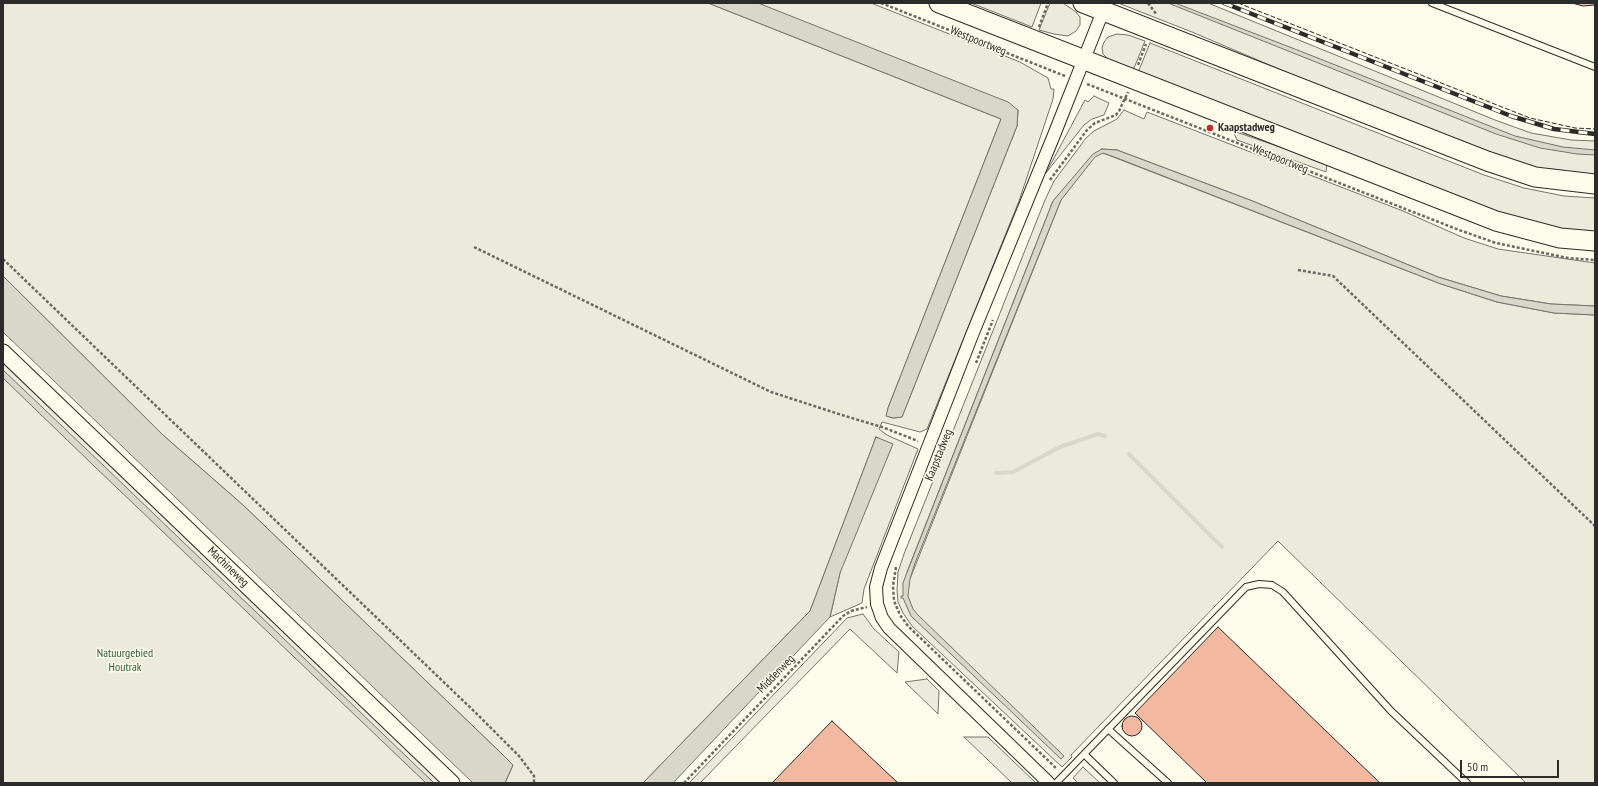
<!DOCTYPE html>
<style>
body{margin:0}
#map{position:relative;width:1598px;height:786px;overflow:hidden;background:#fdfbea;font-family:"PT Sans Narrow",sans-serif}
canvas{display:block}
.frame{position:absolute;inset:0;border:4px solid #2b2b2b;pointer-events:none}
.scale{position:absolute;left:1460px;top:760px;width:99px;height:18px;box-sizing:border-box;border:2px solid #2b2b2b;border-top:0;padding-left:5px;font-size:12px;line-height:14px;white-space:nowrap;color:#2b2b2b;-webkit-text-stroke:3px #fdfbea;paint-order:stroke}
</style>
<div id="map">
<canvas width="1598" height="786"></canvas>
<div class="frame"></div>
<div class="scale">50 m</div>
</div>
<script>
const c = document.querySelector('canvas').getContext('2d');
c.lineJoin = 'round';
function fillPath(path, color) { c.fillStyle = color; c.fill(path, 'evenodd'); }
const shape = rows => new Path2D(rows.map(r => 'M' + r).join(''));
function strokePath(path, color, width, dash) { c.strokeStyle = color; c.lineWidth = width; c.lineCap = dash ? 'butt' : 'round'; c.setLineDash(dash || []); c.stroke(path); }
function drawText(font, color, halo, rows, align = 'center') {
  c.font = font + ' "PT Sans Narrow",sans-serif'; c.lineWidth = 3; c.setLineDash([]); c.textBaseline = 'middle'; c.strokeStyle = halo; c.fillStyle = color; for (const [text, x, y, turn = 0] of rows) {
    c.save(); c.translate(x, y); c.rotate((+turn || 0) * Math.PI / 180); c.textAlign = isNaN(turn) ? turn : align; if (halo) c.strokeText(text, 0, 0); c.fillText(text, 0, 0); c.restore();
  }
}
const green = shape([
 [3,3,708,3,1001,119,888,408,887,416,893,418,902,417,1017,126,1018,110,755,3,871,3,1020,62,1048,78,1051,89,1054,89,1053,99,1019,201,927,429,920,432,882,422,879,429,887,435,918,449,864,589,862,603,830,617,840,573,876,437,810,611,643,783,505,783,513,765,502,754,243,505,164,436,3,276,3,3],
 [971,3,1041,3,1032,27,971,3],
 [1050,3,1063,3,1076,12,1080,17,1080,25,1076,31,1068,36,1054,34,1039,30,1050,3],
 [1118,3,1208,3,1495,120,1531,133,1571,140,1595,141,1595,178,1528,169,1436,136,1192,32,1118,3],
 [1117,34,1128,35,1145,41,1132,73,1108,59,1103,54,1102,48,1104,42,1108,37,1117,34],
 [1150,43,1484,175,1524,188,1564,196,1595,198,1595,235,1518,223,1137,75,1150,43],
 [1094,96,1109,103,1104,115,1092,119,1084,125,1046,173,1085,100,1088,102,1094,96],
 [1124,110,1144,119,1147,112,1403,211,1464,238,1498,249,1595,263,1595,306,1551,304,1501,296,1438,277,1250,200,1117,150,1101,149,1103,153,1441,284,1497,302,1554,313,1595,315,1595,783,1526,783,1278,541,1071,755,1072,757,1062,767,912,626,903,613,898,602,897,590,898,572,904,554,1045,200,1054,181,1086,138,1094,131,1117,119,1124,110],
 [1093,158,1061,200,910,579,907,572,1053,201,1093,158],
 [1233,131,1327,163,1326,172,1237,140,1233,131],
 [3,359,445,783,3,783,3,359],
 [863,614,874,629,899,652,897,673,850,629,700,783,689,783,847,618,863,614],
 [927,679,939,691,938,714,905,682,927,679],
 [964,737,988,737,1036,783,1012,783,964,737],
 [1083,767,1100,783,1078,783,1073,778,1083,767]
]);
fillPath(green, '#ecebdb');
strokePath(green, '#74746e', 1);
const water = shape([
 [708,3,758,3,1008,102,1018,110,1017,126,902,417,893,418,886,416,888,408,1001,119,708,3],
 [1168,3,1175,3,1300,51,1515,136,1563,147,1595,150,1595,155,1577,154,1540,148,1496,134,1168,3],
 [1102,149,1117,150,1250,200,1438,277,1501,296,1551,304,1595,306,1595,315,1554,313,1497,302,1441,284,1117,158,1103,153,1095,157,1061,200,915,563,910,579,908,596,913,609,918,615,1064,756,1061,759,911,616,903,598,901,598,901,596,903,596,903,583,906,575,1053,201,1093,154,1102,149],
 [3,276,164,436,243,505,502,754,513,765,505,783,473,783,3,332,3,276],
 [3,370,104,466,434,783,426,783,94,466,3,378,3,370],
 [876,437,893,444,840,573,830,617,673,783,643,783,810,611,876,437]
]);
fillPath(water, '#d8d7c9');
strokePath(water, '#74746e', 1);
strokePath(shape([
 [1129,454,1222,547],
 [996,473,1013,472,1060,447,1098,434,1105,436]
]), '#d8d7c9', 4);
const building = shape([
 [1572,3,1595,3,1595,5,1583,6,1572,3],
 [1218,627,1380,783,1207,783,1135,713,1218,627],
 '1122 726a10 10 0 1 1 20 0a10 10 0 1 1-20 0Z',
 [832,721,898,783,772,783,832,721]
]);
fillPath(building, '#f2b8a0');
strokePath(building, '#2b2b2b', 1);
const service = shape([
 [1432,3,1595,67],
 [1108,729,1168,783],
 [1084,754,1114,783],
 [1056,783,1246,587,1259,584,1272,585,1283,592,1391,711,1467,783]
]);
const minor = shape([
 [1049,783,889,628,882,618,877,604,876,587,881,568,972,335,1054,135,1105,6]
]);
const tertiary = shape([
 [3,352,452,783]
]);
const primary = shape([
 [939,3,1496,221,1560,238,1595,241],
 [1083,3,1487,161,1535,177,1595,184]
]);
strokePath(service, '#2b2b2b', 8);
strokePath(minor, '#2b2b2b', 14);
strokePath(tertiary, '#2b2b2b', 17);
strokePath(primary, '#2b2b2b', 21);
strokePath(shape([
 [881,3,1065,76],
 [1148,3,1157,15],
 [1039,27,1048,3],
 [1138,65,1146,44],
 [1087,84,1459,230,1496,243,1568,258,1595,260],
 [1050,180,1087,130,1095,123,1116,115,1119,111,1128,92],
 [474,247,771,392,845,416,882,427,918,441],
 [3,259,478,715,519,756,534,776,534,783],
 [1298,270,1333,276,1595,526],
 [976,363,993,320],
 [896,567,893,586,894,601,900,615,908,626,1057,769],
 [684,783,843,616,851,611,867,607]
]), '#6a6964', 2.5, [3, 2]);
strokePath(service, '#fdfbea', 6);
strokePath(minor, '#fdfbea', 12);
strokePath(tertiary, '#fdfbea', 15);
strokePath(primary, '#fdfbea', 19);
const rail = shape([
 [1224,3,1511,116,1554,129,1595,134]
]);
strokePath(rail, '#2b2b2b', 4.5);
strokePath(rail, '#fdfbea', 3, [9]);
strokePath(shape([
 [1238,3,1530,118,1575,128,1595,129]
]), '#2b2b2b', 1, [5, 2]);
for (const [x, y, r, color] of [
 [1210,128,4,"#c62828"]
]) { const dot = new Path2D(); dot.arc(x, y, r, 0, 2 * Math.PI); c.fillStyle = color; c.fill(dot); strokePath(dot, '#fdfbea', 1.5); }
drawText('12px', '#2b2b2b', '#fdfbea', [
 ["Westpoortweg",978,41,22],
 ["Westpoortweg",1280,159,22],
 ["Kaapstadweg",939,455,-68],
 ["Machineweg",228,567,44],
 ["Middenweg",776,674,-46]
]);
drawText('bold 12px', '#2b2b2b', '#fdfbea', [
 ["Kaapstadweg",1218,128]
], 'left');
drawText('12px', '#34623c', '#fdfbea', [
 ["Natuurgebied",125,654],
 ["Houtrak",125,668]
]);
</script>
